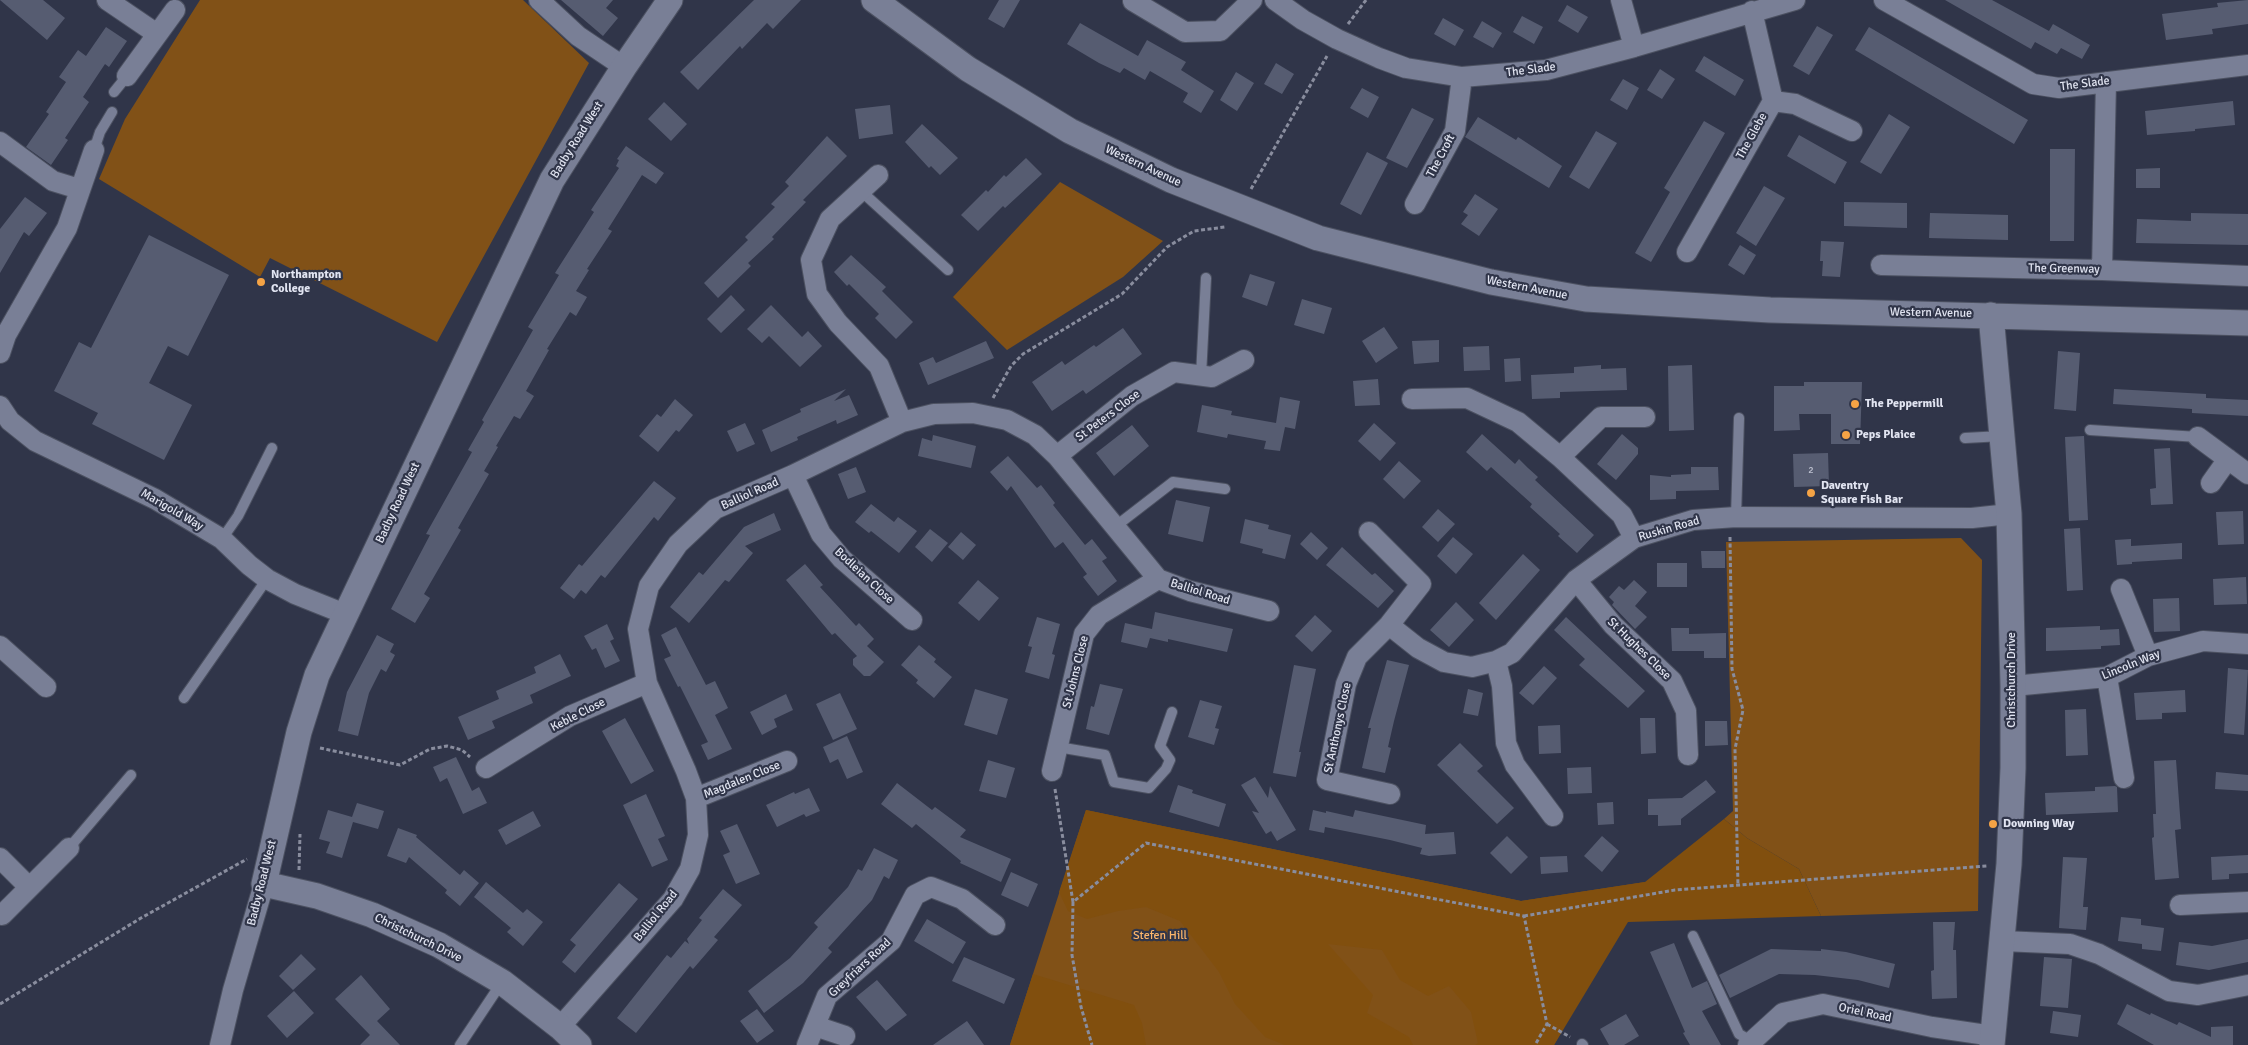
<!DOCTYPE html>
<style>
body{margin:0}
canvas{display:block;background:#303549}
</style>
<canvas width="2248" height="1045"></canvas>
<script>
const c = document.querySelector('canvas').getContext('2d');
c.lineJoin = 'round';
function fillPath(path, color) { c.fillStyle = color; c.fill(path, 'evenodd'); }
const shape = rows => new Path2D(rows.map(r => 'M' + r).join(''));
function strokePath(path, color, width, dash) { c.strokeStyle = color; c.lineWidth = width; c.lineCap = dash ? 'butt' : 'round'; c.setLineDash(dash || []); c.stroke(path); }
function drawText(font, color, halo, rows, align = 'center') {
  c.font = font + ' Signika,sans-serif'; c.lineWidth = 4.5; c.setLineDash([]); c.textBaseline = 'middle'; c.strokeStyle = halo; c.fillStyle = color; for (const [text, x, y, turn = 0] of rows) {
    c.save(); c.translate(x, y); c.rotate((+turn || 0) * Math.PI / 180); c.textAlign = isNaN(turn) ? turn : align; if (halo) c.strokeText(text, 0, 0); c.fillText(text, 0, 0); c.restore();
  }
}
fillPath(shape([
 [200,0,523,0,589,63,437,342,270,258,260,277,99,179,125,119],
 [1060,182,1163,241,1123,277,1007,350,953,297],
 [1961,538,1982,560,1978,911,1821,916,1799,869,1747,838,1724,819,1733,811,1726,542],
 [1086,810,1521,901,1645,882,1554,1045,1010,1045]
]), '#815117');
fillPath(shape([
 [1086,810,1521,901,1645,882,1724,819,1747,838,1799,869,1821,916,1628,922,1554,1045,1475,1045,1478,1043,1471,1012,1449,986,1428,996,1400,980,1382,950,1328,944,1373,995,1367,1013,1409,1037,1413,1045,1285,1045,1265,1037,1235,1004,1219,972,1180,921,1146,907,1118,911,1087,919,1068,911,1059,892],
 [1033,974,1134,1005,1142,1023,1146,1045,1010,1045]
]), '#814f0e');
fillPath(shape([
 [0,0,43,0,65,18,47,40],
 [561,0,613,0,606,8,618,18,603,36],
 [754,0,801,0,773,29,767,23,742,49,740,46,698,90,680,72],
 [999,0,1020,0,1004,28,988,19],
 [1945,0,1992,0,2049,31,2053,24,2090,45,2082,59,2061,48,2057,54,2035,42,2031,49],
 [2248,0,2248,24,2212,29,2213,34,2166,40,2162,14,2218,7,2217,3],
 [1567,5,1588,17,1578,33,1558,21],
 [1522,16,1543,27,1534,44,1513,32],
 [1443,18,1464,30,1455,46,1434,34],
 [1482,21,1502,33,1493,48,1473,37],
 [1080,23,1138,56,1147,40,1186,62,1181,70,1214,91,1201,113,1183,102,1188,93,1150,71,1145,80,1124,68,1120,73,1099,63,1067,44],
 [1817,26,1833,35,1809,75,1793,66],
 [106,27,127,41,109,67,105,64,83,97,89,102,65,138,68,140,51,165,26,147,49,114,46,112,66,82,59,77,78,50,86,56],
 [1869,27,2028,120,2014,144,1855,50],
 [1704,56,1744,80,1735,96,1695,71],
 [1276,63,1294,74,1282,94,1264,84],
 [1660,69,1675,79,1662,99,1647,90],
 [1236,72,1254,83,1237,111,1220,100],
 [1623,79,1639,88,1627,110,1610,100],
 [1362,88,1379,97,1368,118,1350,108],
 [2233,101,2235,125,2195,129,2195,131,2147,135,2145,111],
 [664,102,687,124,671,141,648,119],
 [890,105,893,134,859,139,855,109],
 [1412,108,1434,119,1407,168,1386,158],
 [1889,114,1910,127,1881,174,1860,162],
 [1478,117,1516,140,1518,137,1562,166,1549,188,1465,137],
 [1704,121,1725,133,1651,262,1635,253,1670,192,1664,188],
 [922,124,958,158,940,175,931,166,929,168,905,142],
 [1596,131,1617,143,1589,189,1569,177],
 [1799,135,1847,162,1835,184,1787,156],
 [827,136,847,156,803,200,806,202,772,237,774,239,748,263,751,266,718,298,704,283,748,240,745,237,775,207,771,204,789,186,785,182],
 [626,146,664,173,656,184,642,175,608,229,612,231,587,269,589,270,576,291,587,297,576,316,570,312,547,349,549,350,526,391,534,396,520,419,514,416,496,446,498,447,484,471,489,474,458,528,461,530,424,594,430,598,415,623,391,609,430,535,426,534,472,452,468,450,484,422,482,420,533,330,528,327,559,275,555,273,594,212,591,210,619,168,616,166,619,160,617,159],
 [2050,149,2075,149,2074,241,2050,241],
 [1367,152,1388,163,1361,215,1340,204],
 [1026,158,1042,174,1005,208,1003,206,978,231,961,215,986,190,988,192,1004,175,1006,177],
 [2160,168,2160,188,2136,188,2136,169],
 [1764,186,1785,198,1756,246,1736,233],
 [1475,194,1498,209,1479,236,1461,224,1468,215,1463,212],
 [25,197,47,213,29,236,24,232,0,273,0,229],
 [1844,202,1907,203,1907,228,1844,226],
 [1930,213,2008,215,2008,240,1929,238],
 [2191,213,2248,214,2248,245,2136,243,2137,219,2191,221],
 [149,235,229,275,188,356,168,346,149,383,192,405,164,460,92,424,98,413,54,391,79,342,91,348],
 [1821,241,1844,242,1840,277,1822,276,1823,261,1820,261],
 [1740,245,1756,255,1744,275,1728,265],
 [851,255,886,287,882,291,913,322,896,339,875,318,879,314,849,284,847,286,834,272],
 [1250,274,1275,282,1267,306,1242,297],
 [731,295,745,310,721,333,707,319],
 [1302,299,1332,308,1324,334,1294,325],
 [771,305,802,337,808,331,822,346,800,367,769,336,762,343,747,329],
 [1384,327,1398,348,1376,363,1362,341],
 [1123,328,1142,354,1086,394,1083,390,1052,411,1032,382,1062,361,1065,365,1094,345,1096,347],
 [1439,340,1439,362,1414,364,1412,341],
 [986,341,994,358,928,385,919,363,933,357,936,363],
 [1489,346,1490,370,1464,371,1463,347],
 [2058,351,2080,353,2076,411,2054,409],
 [1520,358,1521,381,1505,382,1504,359],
 [1601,365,1601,369,1626,368,1627,390,1560,392,1560,398,1532,399,1531,375,1574,373,1574,367],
 [1692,365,1694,430,1669,431,1668,366],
 [1378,379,1380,405,1355,406,1353,381],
 [1804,382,1862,382,1860,444,1831,444,1831,414,1799,414,1800,430,1774,431,1774,386,1804,386],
 [846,389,834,401,849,395,858,415,837,424,836,420,797,437,798,440,771,452,762,430,801,412,800,409],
 [2114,389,2206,394,2206,398,2248,400,2248,416,2192,413,2192,409,2113,404],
 [1280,397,1300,401,1295,429,1285,427,1280,451,1264,449,1266,441,1228,434,1227,438,1197,432,1202,405,1232,411,1231,415,1276,423],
 [675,399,693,415,679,432,676,430,658,452,639,436,657,414,661,417],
 [745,423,755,444,737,452,727,431],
 [1374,423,1396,443,1380,461,1358,441],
 [1132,425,1149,446,1114,476,1096,453],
 [1482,434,1515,464,1519,459,1528,468,1538,477,1535,480,1594,535,1577,553,1558,536,1560,534,1530,507,1532,504,1512,486,1491,467,1487,471,1466,452],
 [1622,434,1638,448,1638,454,1616,480,1597,464],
 [933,435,976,446,971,468,918,456,922,438,932,441],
 [2084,436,2088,520,2069,521,2065,437],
 [2170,448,2173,504,2151,505,2150,489,2156,488,2154,449],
 [1828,453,1829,486,1794,487,1793,454],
 [1008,456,1037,488,1041,485,1055,503,1053,505,1085,545,1092,539,1107,558,1102,561,1117,581,1098,596,1083,577,1087,574,1063,542,1055,548,1011,486,1007,491,990,472],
 [1399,461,1421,481,1404,499,1383,479],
 [856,467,866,492,848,499,838,474],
 [1691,467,1718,467,1719,490,1676,491,1676,499,1650,500,1650,475,1671,477,1671,475,1691,474],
 [654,481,676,498,658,521,654,517,605,578,601,575,586,594,581,590,574,599,560,588,579,564,582,566],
 [1176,500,1210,507,1203,542,1168,534],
 [871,504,894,522,898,517,917,531,899,553,871,531,869,533,855,522],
 [1438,509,1455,524,1438,542,1422,527],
 [2243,511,2244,544,2218,545,2216,512],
 [774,513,781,530,745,546,753,553,729,582,725,580,689,623,670,607,699,572,703,575,744,527],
 [1245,519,1269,525,1268,529,1291,535,1285,559,1262,553,1263,549,1240,543],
 [2080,528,2083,590,2067,591,2064,529],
 [930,529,948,543,932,562,915,547],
 [961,532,976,545,963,560,948,547],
 [1311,532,1328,548,1317,560,1300,544],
 [1453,537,1473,554,1456,574,1437,556],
 [2131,539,2131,546,2182,543,2182,559,2132,562,2132,564,2117,565,2115,540],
 [1342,547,1372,575,1375,573,1394,591,1378,608,1326,565],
 [1701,551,1725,551,1725,568,1702,568],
 [1523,554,1540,570,1496,620,1479,603],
 [1657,563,1687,563,1687,587,1657,587],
 [805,564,823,585,820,587,856,626,859,623,874,639,867,646,884,662,870,676,864,676,853,665,853,659,857,656,835,633,832,635,786,580],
 [2246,577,2247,604,2214,605,2213,579],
 [978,580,999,598,979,621,958,603],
 [1634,580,1647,592,1635,606,1647,617,1635,629,1612,605,1614,602,1609,597,1619,586,1624,590],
 [2179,598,2180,631,2154,632,2153,599],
 [1456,602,1474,620,1449,647,1430,630],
 [1155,612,1233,629,1227,652,1168,639,1168,642,1150,638,1147,648,1121,642,1125,623,1152,629],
 [1315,615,1332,631,1312,652,1295,636],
 [1037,617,1060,624,1052,654,1055,655,1049,679,1025,672,1032,647,1028,646],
 [1566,617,1645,691,1628,708,1579,665,1585,659,1554,630],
 [607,624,614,639,610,641,620,661,605,668,596,648,592,650,584,636],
 [2100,626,2100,630,2119,629,2120,645,2101,646,2101,649,2046,651,2046,628],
 [676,627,706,685,715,681,728,708,715,715,732,749,708,760,701,745,708,742,680,686,678,687,664,659,671,656,661,635],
 [1671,628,1689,628,1689,634,1726,633,1726,658,1704,658,1704,651,1672,651],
 [377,635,394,644,390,652,395,655,386,672,381,669,369,693,358,736,338,731,347,692],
 [919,645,936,659,934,662,952,677,934,698,916,683,918,680,901,665],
 [560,654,571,676,530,695,533,703,492,721,495,728,468,740,458,717,499,699,496,691,536,673,534,667],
 [1387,660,1409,665,1394,721,1388,747,1391,748,1385,773,1362,768,1371,728,1368,728],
 [1294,665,1316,669,1299,752,1301,752,1296,777,1273,773],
 [1544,666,1557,678,1533,705,1519,693],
 [2228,668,2248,670,2244,735,2224,733],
 [1100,684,1123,689,1109,735,1086,729,1091,706,1094,707],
 [975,689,1008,699,997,735,964,725],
 [1468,689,1483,693,1478,716,1463,713],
 [2185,690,2186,712,2162,713,2162,719,2136,720,2134,693],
 [840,693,857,729,833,740,816,704],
 [786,694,793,710,774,719,777,727,762,735,750,712],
 [1200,700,1222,706,1215,728,1219,729,1214,745,1188,737],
 [2086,709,2088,755,2066,756,2065,710],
 [625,718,654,771,631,784,602,731],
 [1640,718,1655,718,1656,753,1641,754],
 [1705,721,1727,721,1728,745,1705,746],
 [1560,725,1561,753,1539,754,1538,726],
 [847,736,863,772,847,779,838,759,830,763,823,747],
 [1460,743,1483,766,1477,771,1514,808,1497,824,1437,765],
 [456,757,472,791,479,787,487,803,463,814,447,778,440,782,433,767],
 [988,760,1015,768,1006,798,979,791],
 [2176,760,2181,829,2175,830,2179,878,2155,880,2152,838,2154,837,2153,814,2156,814,2154,761],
 [1591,767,1592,793,1568,794,1567,768],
 [2216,772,2248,775,2248,791,2215,789],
 [1255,777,1268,798,1270,786,1296,830,1277,841,1271,831,1266,834,1252,811,1259,813,1241,785],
 [1706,780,1716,792,1681,819,1681,825,1658,826,1658,815,1648,815,1648,799,1682,798],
 [897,783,932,810,935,807,966,830,960,837,1011,859,1001,882,960,863,961,861,916,824,912,828,881,804],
 [1178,785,1193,790,1192,793,1226,804,1219,827,1169,812],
 [2115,786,2117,787,2118,812,2046,815,2045,793,2095,791,2095,787],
 [809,788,820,811,806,817,804,814,777,827,766,805,794,792,795,794],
 [646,794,665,836,658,839,668,860,652,867,623,805],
 [1613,802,1614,824,1598,825,1597,803],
 [357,803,384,811,378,829,353,822,342,858,326,853,330,842,319,839,328,810,352,817],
 [1313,810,1326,813,1326,811,1353,817,1355,810,1426,825,1425,834,1454,832,1456,854,1429,856,1420,854,1422,848,1390,840,1325,827,1324,833,1309,830],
 [533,811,541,826,506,845,498,830],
 [737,824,760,874,736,884,723,855,730,852,720,831],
 [398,828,417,835,416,837,460,875,464,870,479,883,460,906,445,893,447,890,409,857,406,863,387,856],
 [1507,836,1528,857,1511,874,1490,853],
 [1602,836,1619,851,1602,872,1584,856],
 [874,848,898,860,889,879,884,876,872,900,828,948,832,952,817,968,803,983,764,1013,748,991,790,958,818,927,814,923,848,887,858,869,862,871],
 [2248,855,2248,873,2229,874,2229,879,2212,880,2211,857],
 [1567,856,1568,872,1541,874,1540,857],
 [2063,857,2087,858,2083,907,2088,907,2086,930,2059,928],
 [1011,872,1038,884,1028,907,1001,895],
 [486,882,523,913,527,909,543,922,523,946,507,932,511,928,474,897],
 [619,883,638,899,575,973,562,962,576,945,570,940],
 [723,889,742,905,714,937,718,940,693,969,690,966,636,1033,617,1018,667,955,671,958,685,941,689,944,687,939,702,920,699,918],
 [2121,917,2141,919,2141,925,2164,928,2161,951,2142,949,2142,944,2118,941],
 [927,919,966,942,953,964,914,941],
 [1933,922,1955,922,1953,950,1956,950,1957,998,1932,999,1931,971,1934,970],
 [2248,939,2248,962,2209,970,2176,965,2179,942,2212,946],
 [1674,943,1692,988,1707,981,1717,1004,1702,1011,1721,1045,1690,1045,1683,1033,1685,1032,1650,952],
 [1771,949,1821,951,1821,949,1846,952,1895,964,1889,988,1858,980,1815,975,1779,974,1730,998,1719,975],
 [301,954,316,969,293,990,279,976],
 [964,957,1015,979,1004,1004,952,981],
 [2044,957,2072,959,2068,1008,2040,1006],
 [361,975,390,1009,377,1021,400,1045,360,1045,370,1035,335,999],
 [877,980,907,1015,886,1031,856,997],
 [294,991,314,1013,287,1038,267,1016],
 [2127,1004,2150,1015,2151,1013,2177,1025,2179,1022,2211,1037,2211,1027,2233,1026,2233,1045,2154,1045,2117,1024],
 [757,1009,774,1031,757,1043,740,1021],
 [2053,1011,2081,1015,2078,1037,2050,1033],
 [1626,1014,1639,1036,1624,1045,1609,1045,1600,1029],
 [967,1021,984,1045,933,1045]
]), '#565c71');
const service = shape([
 [114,92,127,76],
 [94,150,100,132,112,112],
 [861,191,948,270],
 [1201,376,1206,278],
 [2090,430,2198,437],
 [1965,438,2002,436],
 [1736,517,1739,418],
 [1116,526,1173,482,1225,489],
 [222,539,238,516,272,448],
 [184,698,267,579],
 [1058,747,1105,755,1114,782,1149,788,1166,769,1170,760,1160,746,1172,712],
 [69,848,131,775],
 [1693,936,1739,1034,1751,1041],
 [1582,1044,1583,1045],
 [460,1045,502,982]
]);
const minor = shape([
 [107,0,157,34],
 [539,0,578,36,624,67],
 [1275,0,1303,20,1337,39,1379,58,1406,68,1462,77,1546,70,1634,47,1795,0],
 [1621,0,1634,47],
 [1884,0,2033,84,2059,88,2248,65],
 [1133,1,1185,32,1220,31,1252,0],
 [127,76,175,10],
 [1773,101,1795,104,1852,131],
 [0,142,53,181,79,189],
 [878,175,830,219,811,260,817,294,838,323,879,366,902,422],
 [1415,204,1455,131,1462,77],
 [1687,252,1773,101,1752,11],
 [1881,265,2102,270,2248,276],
 [2102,270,2106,82],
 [0,353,6,335,67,228,94,150],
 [1412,399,1467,398,1518,422,1560,457,1622,515,1634,538],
 [0,406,10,421,35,441,155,499,222,539,249,565,267,579,295,594,345,614],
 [2198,437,2248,474],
 [1057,456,1132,396,1174,372,1212,377,1244,360],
 [1560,457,1601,417,1645,417],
 [793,475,821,534,842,559,912,620],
 [2211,483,2228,459],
 [1369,532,1421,584,1389,625,1357,657,1346,684,1327,780,1390,794],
 [1576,580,1613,625,1672,681,1686,711,1688,755],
 [2121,589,2148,656],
 [1389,625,1418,648,1444,662,1472,667,1496,661,1512,653,1576,580,1634,538,1693,520,1736,517,1972,518,2009,514],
 [0,646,46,687],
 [1496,661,1502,686,1506,743,1515,765,1553,816],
 [2107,677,2124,778],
 [2013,686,2107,677,2148,656,2203,641,2248,644],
 [486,768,570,716,647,683],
 [1052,771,1084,634,1099,615,1158,579],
 [696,798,787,761],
 [0,858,29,887],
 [2180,905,2248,902],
 [2,915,69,848],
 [2003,941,2070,944,2099,954,2169,991,2198,995,2248,985],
 [815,1026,845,1036],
 [560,1027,673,899,690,869,698,835,696,798,686,771,647,683,638,629,649,586,678,544,715,509,793,475,902,422,934,414,973,413,1007,420,1035,435,1057,456,1158,579,1190,591,1269,611],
 [220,1045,233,990,264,884],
 [807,1045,827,996,891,941,915,895,931,887,962,899,995,925],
 [1748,1045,1783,1013,1823,1004,1932,1027,1993,1036]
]);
const tertiary = shape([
 [874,0,968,69,1070,131,1171,180,1318,238,1491,282,1586,299,1770,310,2248,323],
 [1991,315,2009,514,2013,686,2013,768,2009,864,1992,1045],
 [579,1045,560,1027,502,982,439,945,372,915,317,896,264,884,299,732,317,675,552,180,624,67,670,0]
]);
strokePath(service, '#4c5161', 12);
strokePath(minor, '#4c5161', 22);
strokePath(tertiary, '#4c5161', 27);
strokePath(shape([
 [1348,24,1366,0],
 [1251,189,1327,56],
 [993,398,1011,366,1023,354,1122,294,1167,247,1194,231,1225,227,1226,226],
 [1730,537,1732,669,1743,710,1735,749,1738,886],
 [320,748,400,765,430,749,447,746,462,750,470,757],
 [1055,789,1073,902,1146,843,1524,916,1547,1024,1535,1045],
 [299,870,300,834],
 [1073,902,1072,955,1081,1007,1092,1045],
 [1524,916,1675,890,1987,866],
 [0,1004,141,918,247,859],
 [1547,1024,1570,1037]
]), '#898d9e', 3, [4, 2.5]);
strokePath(service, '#797f96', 10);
strokePath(minor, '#797f96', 20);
strokePath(tertiary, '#797f96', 25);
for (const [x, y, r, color] of [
 [261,282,5,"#f5a345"],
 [1855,404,5,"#f5a345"],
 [1846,435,5,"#f5a345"],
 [1811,493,5,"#f5a345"],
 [1993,824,5,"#f5a345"]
]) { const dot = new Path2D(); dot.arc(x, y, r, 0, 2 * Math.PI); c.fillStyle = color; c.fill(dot); strokePath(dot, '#303549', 2); }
drawText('10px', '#bec2d1', null, [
 ["2",1811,470]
]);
drawText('12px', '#e1e4f1', '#303549', [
 ["The Slade",1531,70,-7],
 ["The Slade",2085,84,-7],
 ["The Glebe",1752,136,-61],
 ["Badby Road West",577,140,-58],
 ["The Croft",1441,156,-62],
 ["Western Avenue",1143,166,25],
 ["The Greenway",2064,269,1],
 ["Western Avenue",1527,288,11],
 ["Western Avenue",1931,313,1],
 ["St Peters Close",1108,416,-37],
 ["Balliol Road",750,494,-24],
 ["Badby Road West",398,503,-65],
 ["Marigold Way",172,510,30],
 ["Ruskin Road",1669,529,-16],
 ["Bodleian Close",864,576,43],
 ["Balliol Road",1200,592,17],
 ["St Hughes Close",1639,649,44],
 ["Lincoln Way",2131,665,-22],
 ["St Johns Close",1076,672,-76],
 ["Christchurch Drive",2012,680,-90],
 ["Keble Close",578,715,-27],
 ["St Anthonys Close",1338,728,-78],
 ["Magdalen Close",742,780,-22],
 ["Badby Road West",262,883,-76],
 ["Balliol Road",656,916,-51],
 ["Christchurch Drive",418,938,26],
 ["Greyfriars Road",860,968,-43],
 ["Oriel Road",1865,1013,12]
]);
drawText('bold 12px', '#e1e4f1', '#303549', [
 ["Northampton",271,275],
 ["College",271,289],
 ["The Peppermill",1865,404],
 ["Peps Plaice",1856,435],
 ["Daventry",1821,486],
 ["Square Fish Bar",1821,500],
 ["Downing Way",2003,824]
], 'left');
drawText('12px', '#fcb56a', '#303549', [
 ["Stefen Hill",1160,936]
]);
</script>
